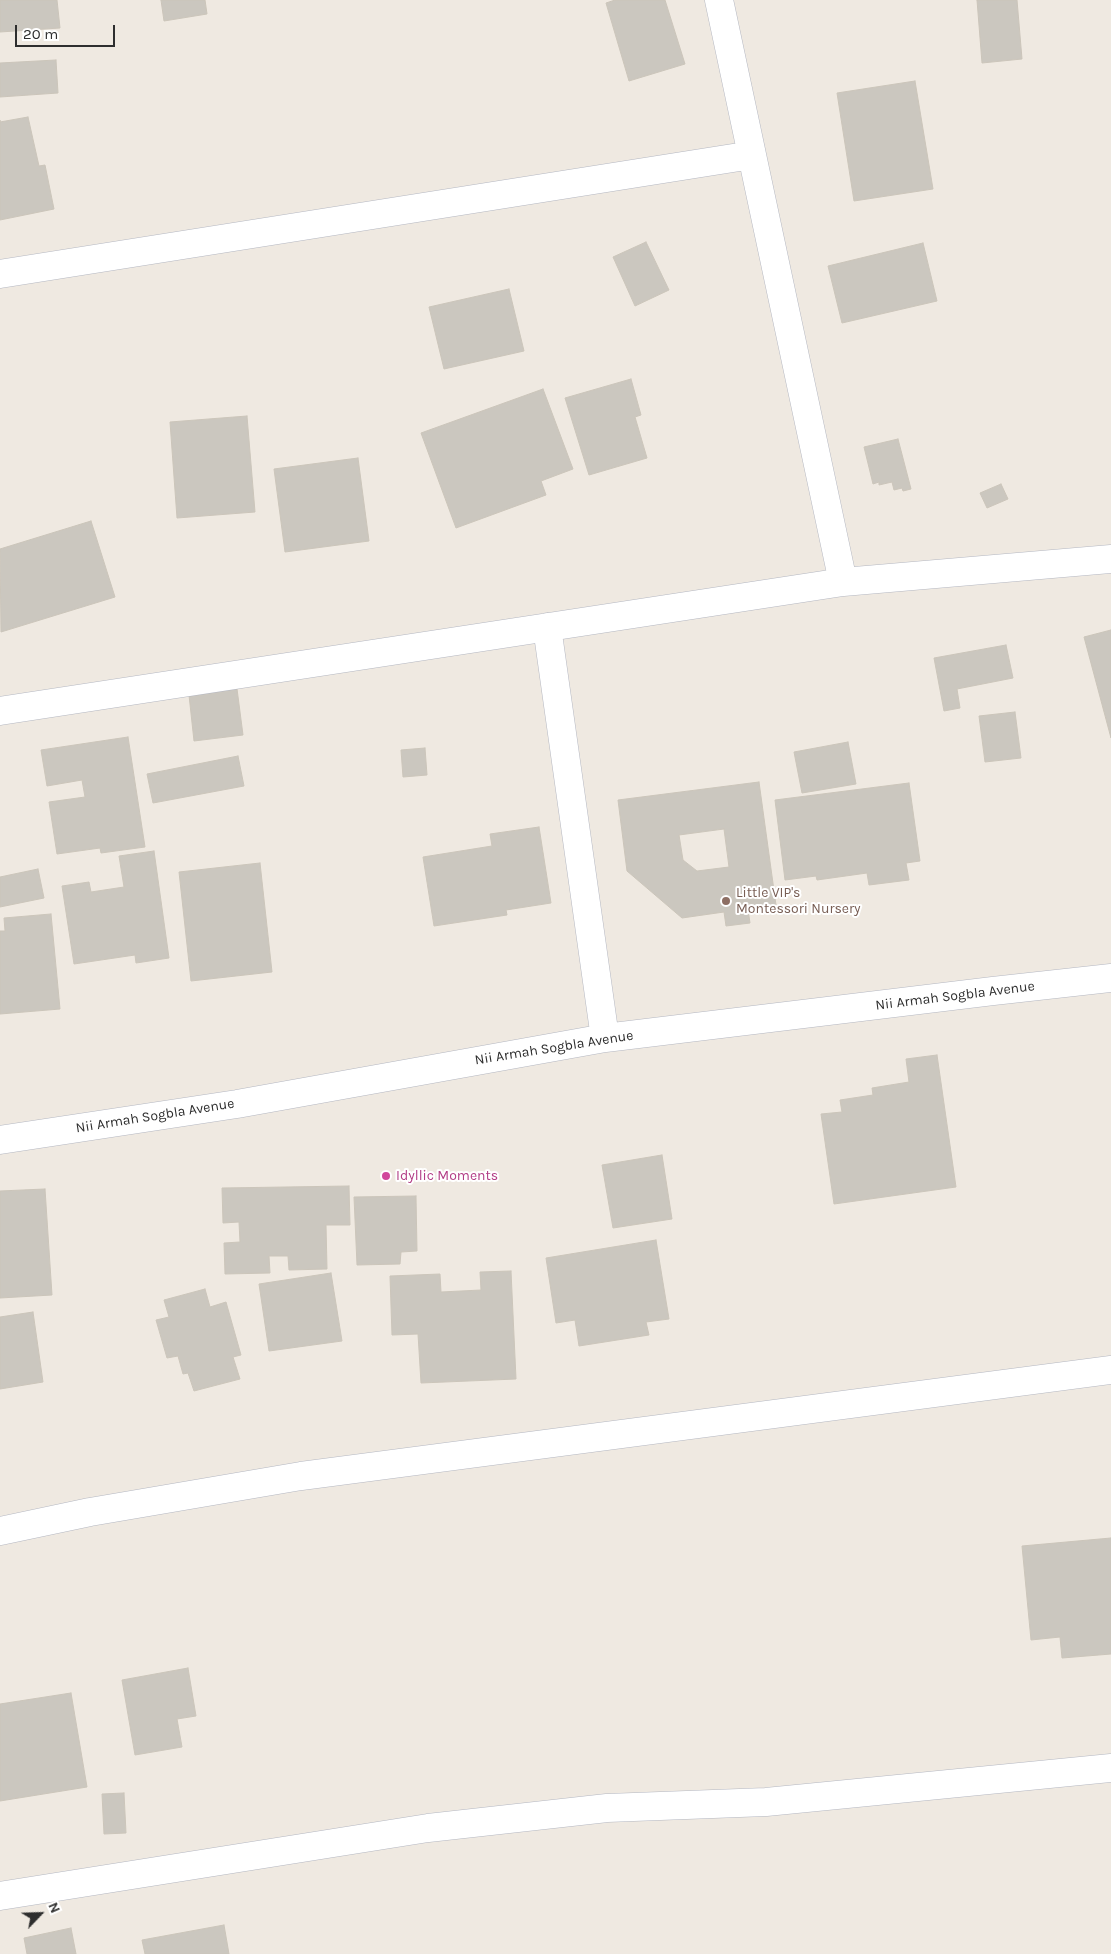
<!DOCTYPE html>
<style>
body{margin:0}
#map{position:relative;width:1111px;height:1954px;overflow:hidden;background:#efe9e1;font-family:Karla,sans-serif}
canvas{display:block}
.north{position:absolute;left:15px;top:1889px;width:50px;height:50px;-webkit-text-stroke:4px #fff;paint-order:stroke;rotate:66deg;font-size:14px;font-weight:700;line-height:20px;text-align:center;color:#2e2e2e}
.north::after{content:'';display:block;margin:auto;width:18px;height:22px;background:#2e2e2e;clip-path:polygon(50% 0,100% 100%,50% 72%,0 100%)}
.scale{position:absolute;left:15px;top:25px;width:100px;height:22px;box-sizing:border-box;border:2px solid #2e2e2e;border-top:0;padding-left:6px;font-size:15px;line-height:18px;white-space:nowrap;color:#2e2e2e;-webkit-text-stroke:4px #fff;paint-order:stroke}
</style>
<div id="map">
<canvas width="1111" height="1954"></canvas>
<div class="north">N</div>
<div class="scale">20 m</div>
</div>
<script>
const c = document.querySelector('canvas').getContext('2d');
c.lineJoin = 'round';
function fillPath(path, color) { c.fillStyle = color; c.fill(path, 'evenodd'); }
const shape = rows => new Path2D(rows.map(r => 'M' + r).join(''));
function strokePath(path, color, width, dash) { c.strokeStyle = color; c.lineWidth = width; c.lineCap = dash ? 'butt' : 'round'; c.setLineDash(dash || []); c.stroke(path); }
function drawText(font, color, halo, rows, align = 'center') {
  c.font = font + ' Karla,sans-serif'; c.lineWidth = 4; c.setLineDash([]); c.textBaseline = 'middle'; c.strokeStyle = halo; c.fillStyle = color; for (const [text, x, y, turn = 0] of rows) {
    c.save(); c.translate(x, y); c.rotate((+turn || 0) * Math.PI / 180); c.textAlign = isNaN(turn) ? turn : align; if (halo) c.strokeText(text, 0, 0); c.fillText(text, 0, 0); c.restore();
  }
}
const building = shape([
 [0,0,57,0,60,28,0,32,0,0],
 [161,0,205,0,207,14,164,21,161,0],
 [615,0,665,0,685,64,629,81,606,3,615,0],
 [977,0,1017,0,1022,59,982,63,977,0],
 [56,60,58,93,0,97,0,63,56,60],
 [915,81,933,189,854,201,837,93,915,81],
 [28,117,39,166,45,165,54,209,0,220,0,120,0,122,28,117],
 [646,242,669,290,635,306,613,257,646,242],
 [923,243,937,301,842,323,828,266,923,243],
 [509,289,524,351,444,369,429,307,509,289],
 [631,379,641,415,635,417,647,458,589,475,565,398,631,379],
 [543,389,573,469,541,481,546,495,456,528,421,433,543,389],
 [247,416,255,512,177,518,170,422,247,416],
 [898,439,911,489,903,491,902,488,894,490,892,482,879,485,879,482,873,484,864,447,898,439],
 [358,458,369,541,285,552,274,469,358,458],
 [1001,484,1008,499,987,508,980,493,1001,484],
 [91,521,115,597,1,632,0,549,91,521],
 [1111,630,1111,738,1084,637,1111,630],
 [1006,645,1013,678,957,689,960,708,944,711,934,658,1006,645],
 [236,681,243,735,194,741,188,686,236,681],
 [1015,712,1021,758,985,762,979,716,1015,712],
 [128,737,145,847,101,853,100,848,57,854,49,802,85,797,82,780,47,786,41,750,128,737],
 [848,742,856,784,802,793,794,752,848,742],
 [425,748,427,775,403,777,401,750,425,748],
 [238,756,244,786,153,803,147,774,238,756],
 [759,782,776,905,748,909,750,923,726,926,724,912,682,918,627,871,618,800,759,782],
 [724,829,729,867,697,871,683,860,679,835,724,829],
 [909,783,920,861,906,863,909,880,869,885,867,873,817,880,816,876,785,880,775,800,909,783],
 [539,827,551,903,506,910,507,915,434,926,423,857,492,846,490,834,539,827],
 [154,851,169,958,136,963,135,955,74,964,62,886,89,882,91,892,124,887,119,856,154,851],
 [260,863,272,972,191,981,179,872,260,863],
 [38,869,44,898,0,907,0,877,38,869],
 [51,914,60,1009,0,1014,0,931,5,931,4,918,51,914],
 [937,1055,956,1187,834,1204,821,1114,842,1112,840,1100,873,1095,872,1088,909,1082,906,1059,937,1055],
 [662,1155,672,1219,613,1228,602,1165,662,1155],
 [349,1186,350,1225,326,1225,327,1269,289,1270,288,1256,269,1256,270,1273,225,1274,224,1243,240,1242,239,1222,223,1223,222,1188,349,1186],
 [45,1189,52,1295,0,1298,0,1191,45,1189],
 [416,1196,417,1251,401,1252,400,1264,357,1265,354,1197,416,1196],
 [656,1240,669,1319,646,1322,649,1335,579,1346,575,1320,556,1323,546,1258,656,1240],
 [511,1271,516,1379,421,1383,418,1334,392,1335,390,1276,440,1274,441,1292,481,1290,480,1272,511,1271],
 [331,1273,342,1341,269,1351,259,1284,331,1273],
 [205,1289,210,1307,226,1302,241,1355,233,1357,240,1379,194,1391,188,1373,183,1374,178,1356,167,1358,156,1320,169,1317,164,1300,205,1289],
 [33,1312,43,1382,0,1389,0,1317,33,1312],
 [1111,1538,1111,1654,1062,1658,1060,1637,1031,1640,1022,1546,1111,1538],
 [188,1668,196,1716,177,1719,182,1747,135,1755,122,1680,188,1668],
 [71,1693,87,1787,0,1801,0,1704,71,1693],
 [124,1793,126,1833,104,1834,102,1794,124,1793],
 [224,1925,229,1954,145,1954,142,1940,224,1925],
 [71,1928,76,1954,27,1954,24,1938,71,1928]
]);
fillPath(building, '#cbc7bf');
strokePath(building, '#cbc5ba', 1);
const minor = shape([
 [719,0,843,582],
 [0,274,752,155],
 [547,627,605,1038],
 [0,711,843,582,1111,559],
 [0,1140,237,1104,605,1038,993,991,1111,978],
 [0,1531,90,1512,301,1476,1111,1370],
 [0,1896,428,1828,607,1808,766,1802,1111,1768]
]);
strokePath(minor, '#b4b7c1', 29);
strokePath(minor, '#fff', 28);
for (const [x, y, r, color] of [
 [726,901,5,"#8d6e63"],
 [386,1176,5,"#d1479c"]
]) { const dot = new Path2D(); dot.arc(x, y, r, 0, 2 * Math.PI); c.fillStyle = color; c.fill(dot); strokePath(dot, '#fff', 2); }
drawText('14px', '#785e54', '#fff', [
 ["Little VIP's",736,893],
 ["Montessori Nursery",736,909]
], 'left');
drawText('14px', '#2e2e2e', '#fff', [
 ["Nii Armah Sogbla Avenue",955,996,-7],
 ["Nii Armah Sogbla Avenue",554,1048,-9],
 ["Nii Armah Sogbla Avenue",155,1116,-9]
]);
drawText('14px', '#b23c85', '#fff', [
 ["Idyllic Moments",396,1176]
], 'left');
</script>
